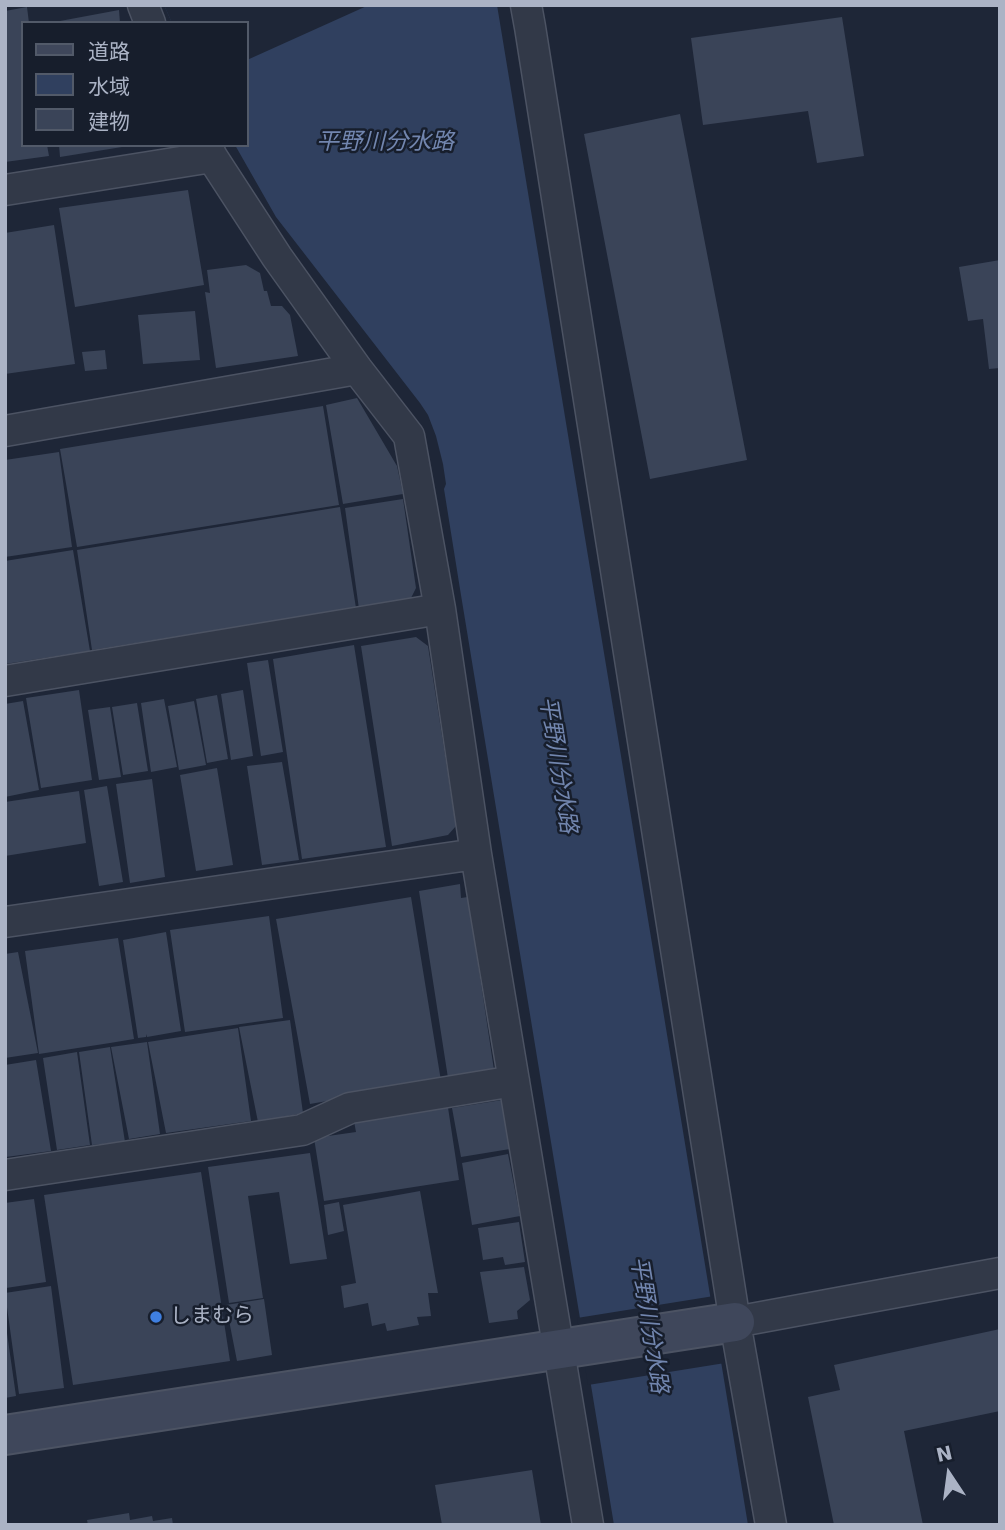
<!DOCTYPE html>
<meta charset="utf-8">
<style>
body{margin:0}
#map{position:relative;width:1005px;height:1530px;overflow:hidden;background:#1e2637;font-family:"DejaVu Sans","Noto Sans JP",sans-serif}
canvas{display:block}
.frame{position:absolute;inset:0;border:7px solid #abb3c5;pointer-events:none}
.legend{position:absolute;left:21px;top:21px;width:228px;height:126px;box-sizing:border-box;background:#171e2c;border:2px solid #525a69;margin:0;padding:9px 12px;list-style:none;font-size:21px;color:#abb3c5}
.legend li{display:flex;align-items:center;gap:14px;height:35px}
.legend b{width:35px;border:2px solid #525a69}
.north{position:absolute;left:914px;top:1439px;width:70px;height:70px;-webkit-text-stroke:5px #171e2c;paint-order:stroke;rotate:347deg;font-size:19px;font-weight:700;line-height:28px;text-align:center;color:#abb3c5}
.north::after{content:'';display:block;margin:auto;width:24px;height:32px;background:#abb3c5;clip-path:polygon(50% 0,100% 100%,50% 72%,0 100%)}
</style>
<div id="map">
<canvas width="1005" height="1530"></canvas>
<div class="frame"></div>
<ul class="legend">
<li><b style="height:9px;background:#3f475b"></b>道路</li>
<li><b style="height:19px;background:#30405f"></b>水域</li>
<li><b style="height:19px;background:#3a4458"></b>建物</li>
</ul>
<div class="north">N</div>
</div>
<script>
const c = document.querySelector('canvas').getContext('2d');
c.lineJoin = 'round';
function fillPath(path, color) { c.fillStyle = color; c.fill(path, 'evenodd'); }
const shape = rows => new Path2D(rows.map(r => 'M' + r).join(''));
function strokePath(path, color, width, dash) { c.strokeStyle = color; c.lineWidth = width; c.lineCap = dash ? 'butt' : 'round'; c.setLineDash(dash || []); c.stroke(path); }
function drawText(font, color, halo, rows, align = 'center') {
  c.font = font + ' "DejaVu Sans","Noto Sans JP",sans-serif'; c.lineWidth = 5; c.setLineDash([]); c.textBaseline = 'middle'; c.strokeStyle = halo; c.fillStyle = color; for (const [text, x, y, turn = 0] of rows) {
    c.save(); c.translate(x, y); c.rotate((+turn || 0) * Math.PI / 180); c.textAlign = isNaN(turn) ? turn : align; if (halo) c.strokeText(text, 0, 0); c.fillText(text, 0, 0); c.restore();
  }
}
fillPath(shape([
 [164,5,497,5,748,1525,614,1525,460,589,444,489,446,484,443,464,436,436,428,415,420,403,276,217,235,145,247,145,247,23,172,23]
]), '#30405f');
fillPath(shape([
 [164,5,369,5,247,60,247,23,172,23],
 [714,1296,725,1363,588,1385,577,1318]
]), '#1e2637');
fillPath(shape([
 [27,7,29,23,23,23,23,145,47,145,49,156,5,162,5,11],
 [119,10,120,23,60,23,60,21],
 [842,17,864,156,817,163,808,111,703,125,691,38],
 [680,114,747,460,650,479,584,134],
 [59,145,122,145,122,147,60,157],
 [188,190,204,285,75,307,59,208],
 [54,225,75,364,5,374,5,233],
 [1000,260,1000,368,989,369,983,319,968,321,959,267],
 [246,265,260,273,264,291,267,291,271,306,282,306,290,315,298,356,216,368,205,292,210,293,207,270],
 [195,311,200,360,143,364,138,315],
 [105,350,107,369,85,371,82,352],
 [357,398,397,466,403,494,343,504,326,405],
 [323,406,339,505,77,547,60,449],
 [59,452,72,547,5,557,5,460],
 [403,499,416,588,410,600,359,609,345,508],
 [340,507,356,608,92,650,77,550],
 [73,550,90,651,5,664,5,561],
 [416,637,428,646,456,826,448,835,392,846,361,646],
 [354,645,386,847,302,859,273,659],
 [268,660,283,752,261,756,247,663],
 [79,690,92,780,41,788,26,698],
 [243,690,253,756,231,760,221,694],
 [217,695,228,759,207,763,196,699],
 [164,699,177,767,151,772,141,703],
 [23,701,39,790,5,797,5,704],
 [194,701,206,765,179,770,168,706],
 [137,703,148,771,123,775,112,707],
 [110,707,121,777,99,780,88,710],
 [282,762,299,860,262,865,247,766],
 [217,768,233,865,196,871,180,775],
 [152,779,165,877,130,883,116,784],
 [107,786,123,882,99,886,84,790],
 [79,791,86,843,5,856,5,802],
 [460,884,461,898,468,897,494,1070,448,1078,419,891],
 [411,897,441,1081,310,1104,276,919],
 [269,916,283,1018,185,1032,170,930],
 [166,932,181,1031,147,1037,146,1034,146,1037,138,1038,123,940],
 [118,938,134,1039,110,1043,110,1040,110,1043,39,1054,25,951],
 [18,952,38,1053,5,1058,5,954],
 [290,1020,303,1113,258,1122,239,1027],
 [238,1028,251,1121,166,1133,148,1042],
 [147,1042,160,1134,129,1139,111,1047],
 [110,1047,125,1142,92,1145,79,1052],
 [77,1052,90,1145,57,1150,43,1058],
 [36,1060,51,1151,6,1157,5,1065],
 [502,1100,510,1149,461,1157,452,1108],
 [447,1101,459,1180,324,1201,314,1138,356,1132,353,1116],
 [310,1153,327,1259,290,1264,279,1192,248,1196,263,1298,229,1303,208,1167],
 [508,1154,520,1216,472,1225,462,1163],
 [201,1172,230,1361,73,1385,44,1195],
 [420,1191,438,1293,428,1293,431,1316,417,1317,419,1325,387,1331,385,1323,372,1326,368,1303,344,1308,341,1286,356,1283,343,1205],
 [34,1199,46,1282,6,1288,5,1203],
 [339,1202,344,1231,328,1235,324,1205],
 [519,1222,525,1262,505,1265,503,1257,483,1260,478,1228],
 [524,1267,530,1300,517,1311,518,1319,489,1323,480,1272],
 [51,1286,64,1388,19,1394,5,1293],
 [264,1299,272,1355,237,1361,226,1305],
 [1000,1329,1000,1411,904,1431,923,1525,834,1525,808,1397,840,1390,834,1365],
 [5,1333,7,1333,16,1396,5,1398],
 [532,1470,541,1525,442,1525,435,1485],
 [129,1513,130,1520,152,1516,153,1521,172,1518,173,1525,88,1525,87,1520]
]), '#3a4458');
const street = shape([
 [143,5,150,23],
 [526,5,530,27,735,1322,771,1525],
 [206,145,212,157,277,257,357,369,409,436,440,609,476,854,588,1525],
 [5,190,212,157],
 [5,431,357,369],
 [5,681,440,609],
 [5,922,476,854],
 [5,1175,302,1130,350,1108,514,1081],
 [735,1322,1000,1273]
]);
const secondary = shape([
 [5,1435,735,1322]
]);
strokePath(street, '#4c5363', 33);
strokePath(secondary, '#4c5363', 42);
strokePath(street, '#323948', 30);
strokePath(secondary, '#3f475b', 38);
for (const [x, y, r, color] of [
 [156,1317,7,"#3f7fe0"]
]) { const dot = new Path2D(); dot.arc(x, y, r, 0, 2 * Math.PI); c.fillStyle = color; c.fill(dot); strokePath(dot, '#171e2c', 2.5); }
drawText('21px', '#abb3c5', '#171e2c', [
 ["しまむら",170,1317]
], 'left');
drawText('italic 23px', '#7286af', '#171e2c', [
 ["平野川分水路",385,143],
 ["平野川分水路",557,765,81],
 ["平野川分水路",648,1325,81]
]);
</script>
